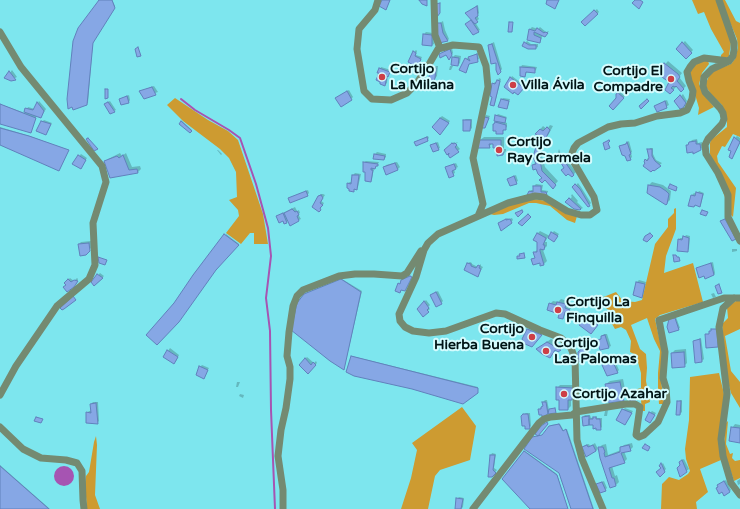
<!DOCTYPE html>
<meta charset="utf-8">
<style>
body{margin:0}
canvas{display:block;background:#7de6ee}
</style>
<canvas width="740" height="509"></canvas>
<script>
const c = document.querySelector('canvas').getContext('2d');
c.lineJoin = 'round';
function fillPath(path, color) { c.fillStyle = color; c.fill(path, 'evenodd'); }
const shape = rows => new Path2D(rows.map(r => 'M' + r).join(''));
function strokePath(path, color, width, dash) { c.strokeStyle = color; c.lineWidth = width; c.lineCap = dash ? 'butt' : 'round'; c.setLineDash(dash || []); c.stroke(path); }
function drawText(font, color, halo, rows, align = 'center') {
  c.font = font + ' "Varela Round",sans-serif'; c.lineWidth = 4; c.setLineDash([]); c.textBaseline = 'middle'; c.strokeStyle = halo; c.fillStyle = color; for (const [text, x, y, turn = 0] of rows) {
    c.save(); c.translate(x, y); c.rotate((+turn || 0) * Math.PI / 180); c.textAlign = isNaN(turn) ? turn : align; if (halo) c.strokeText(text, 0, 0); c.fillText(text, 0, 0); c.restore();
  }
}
fillPath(shape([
 [692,0,716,0,731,42,729,56,725,59,721,59,721,55,724,52,711,29,704,12,698,14],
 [722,0,725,0,736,21,740,23,740,137,733,134,725,147,722,146,717,156,718,162,736,188,733,217,731,215,710,154,710,143,711,140,727,127,727,117,722,105,711,94,706,87,706,83,709,76,713,71,731,64,735,59,738,48,737,39,726,13],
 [702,61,708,61,709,64,702,73,699,84,704,95,714,107,698,115,699,108,689,74,695,65],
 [175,98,208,120,228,131,238,140,263,214,268,244,254,244,254,233,250,233,241,244,226,233,239,216,238,210,229,200,237,197,236,172,229,158,220,149,183,121,167,105],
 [533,199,547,201,577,216,575,223,567,220,550,206,536,203,529,203,503,214,494,215,490,214,508,205],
 [676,208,676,229,666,256,664,273,693,263,703,302,660,315,655,319,662,351,661,381,664,402,663,404,659,404,658,389,658,373,660,351,654,339,647,318,631,325,640,349,646,354,647,368,646,381,650,402,645,404,645,411,642,411,641,400,636,400,634,390,641,388,641,373,636,355,630,352,631,341,626,330,621,327,615,329,612,324,618,316,598,303,601,298,616,292,623,301,635,302,642,300,655,244,668,227,668,219,674,213,674,209],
 [736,301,740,301,740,329,725,336,731,371,740,382,740,408,731,393,727,378,722,324,728,318,727,307],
 [719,373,724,394,721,460,700,469,708,492,696,502,697,509,661,509,662,484,669,477,679,480,688,474,690,471,686,459,685,449,689,420,690,377],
 [462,407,476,426,470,460,440,470,435,476,428,509,401,509,411,478,417,450,412,443],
 [728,421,726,444,730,454,733,453,732,458,735,461,740,460,740,478,734,481,724,451,725,424],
 [96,436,97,445,95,495,100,509,87,509,85,484,86,476,89,472,94,442]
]), '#cd9b31');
fillPath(shape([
 '54 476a10 10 0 1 1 20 0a10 10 0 1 1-20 0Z'
]), '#a654b2');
fillPath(shape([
 [101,0,112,0,115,6,93,42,88,103,74,109],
 [478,5,479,13,477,15,479,19,475,22,480,30,478,31,466,24,473,20,468,12],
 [597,9,599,12,585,25,582,22],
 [443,21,445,30,449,39,448,40,440,42,438,24],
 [532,27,538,29,540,27,546,32,549,31,547,34,543,35,540,42,528,39,530,29],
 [426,32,433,33,434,44,432,45,424,34],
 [527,41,531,44,538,44,538,47,536,48,525,43],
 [685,41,693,50,686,58,677,49],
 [494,42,502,69,499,73,497,62,489,45],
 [452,48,453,53,450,58,446,54,440,54],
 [416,50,417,51,416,55,422,57,417,68,414,52],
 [478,53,479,59,470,63,465,71,465,59],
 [455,55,461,56,460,63,458,65,453,57],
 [668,61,682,73,679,77,686,86,681,91,677,86,670,93,670,82,657,73],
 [522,65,537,67,536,70,534,72,527,71,525,76,521,67],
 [436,66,438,66,437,76,432,82,434,68],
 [450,66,453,66,451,70,449,70],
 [381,67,391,70,388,75,387,83,385,85,380,73,380,69],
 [12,70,17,77,11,80,6,78],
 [512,76,525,86,520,92,511,78],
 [499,78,501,79,495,103,494,105,493,84,495,82,497,83],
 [154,86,158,92,144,97,140,91],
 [349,90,353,97,351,99,339,96],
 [620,92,625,96,613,108,617,98,617,95],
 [683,94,687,101,683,107,676,101],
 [129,95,130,100,129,102,120,99],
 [503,98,510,99,508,106,506,108,501,100],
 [667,100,669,105,658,111,655,106],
 [39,101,46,109,41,117,37,115,31,131,0,123,0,104,25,113,28,107,35,109],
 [110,101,116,110,114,111,105,104],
 [498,114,507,117,504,122,507,123,507,127,504,129,502,133,494,125,497,121,496,116],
 [486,115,490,116,485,127,485,117],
 [442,116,450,121,442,132,440,118],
 [466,119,472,119,472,128,470,130,464,120],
 [44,120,52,123,46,134,42,122],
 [182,121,192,130,190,132,180,124],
 [550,125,553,126,545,141,541,152,545,167,558,181,553,187,543,178,537,168,533,165,536,162,542,136,537,133,543,126,547,129],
 [0,127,30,136,68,150,60,169,0,144],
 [428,136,429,138,427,140,415,142],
 [737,136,740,138,740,143,732,158,735,138],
 [484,137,504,137,504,149,506,149,506,151,503,155,498,155,498,147,493,142,489,147,480,140],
 [697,139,698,143,702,142,703,147,701,149,687,146,692,140],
 [629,141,632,152,631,153,632,157,630,159,620,147],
 [438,142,440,148,438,149,431,145],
 [454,142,455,143,458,142,456,144,460,149,450,157,451,154,445,150],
 [650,148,653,148,653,154,656,160,662,163,654,170,646,160,648,158,649,160,649,150],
 [559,149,561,154,557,156,557,155],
 [217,150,218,150,222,154,221,155],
 [377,152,386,154,386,157,384,159,375,154],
 [120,153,122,156,126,153,132,167,140,166,141,169,138,172,110,176,105,162,108,159],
 [81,154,87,158,82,165,73,163],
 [563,155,576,172,572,176,559,158],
 [366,161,379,162,377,166,374,168,372,179,371,181,364,162],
 [397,162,400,167,398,169,385,167,386,165],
 [456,163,458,167,454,169,455,173,449,176,446,168],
 [355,173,361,174,358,187,353,191,348,183,350,182,352,182,353,175],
 [516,175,518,181,510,185,510,178],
 [652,182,663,185,671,191,670,200,666,204,649,185],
 [578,183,581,187,591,203,588,206,573,188],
 [536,184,543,185,542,190,548,191,548,192,546,194,529,192,531,190,534,190,534,186],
 [308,190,309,193,307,195,289,199],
 [699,191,704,193,701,204,700,205,696,204,689,205,692,195,694,193,697,194],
 [321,194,323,194,325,195,321,201,324,203,319,211,319,197],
 [572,194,578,201,577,202,583,208,581,209,574,208,566,202,572,197,571,196],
 [295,207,297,211,299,210,300,213,298,214,301,219,299,220,289,220,286,222,277,216],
 [508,218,509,219,512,218,513,220,511,222,499,223],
 [540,231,550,236,554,231,559,234,554,241,548,237,545,242,547,242,547,246,543,250,547,261,544,264,541,264,540,262,533,260,536,257,534,253,538,249,537,234],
 [226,234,239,244,216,269,193,275],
 [686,235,690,236,689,249,687,251,679,240,680,238,684,238],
 [91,241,91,248,85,254,79,244,81,242],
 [732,249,737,249,737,251,732,252],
 [470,262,472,263,472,264,478,267,481,264,481,266,483,267,478,275,468,263],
 [713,262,715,273,714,275,697,269],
 [100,273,104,276,95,285,92,282],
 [70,278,74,281,77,278,78,279,76,284,67,285,65,283],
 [342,279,362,291,344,369,298,303],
 [639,280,646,282,643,295,642,297,637,282],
 [438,291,443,301,441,303,431,295],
 [714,293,716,297,713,298,711,294],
 [561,299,568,301,567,305,572,307,568,312,566,311,565,315,562,318,560,313,550,304,553,301,558,302],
 [426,300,430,305,428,307,430,309,423,315,418,309],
 [590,314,591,315,590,317,599,323,593,331,581,324],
 [676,317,680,328,678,329,670,320],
 [531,326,544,332,535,342,523,339,528,329],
 [604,334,607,334,611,346,609,347,598,340,602,338,602,336],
 [701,338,704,359,702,361,694,342],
 [551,339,563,346,558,351,555,349,550,357,541,346],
 [591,341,593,344,587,349,591,356,581,361,581,350],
 [170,348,179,355,176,361,164,357],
 [686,349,687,363,684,366,672,353,675,350],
 [352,356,478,387,478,391,352,357],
 [307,357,314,363,316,361,317,363,308,373,305,359],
 [614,359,619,370,617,372,603,365],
 [202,365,209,368,203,378,200,367],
 [623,379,626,394,629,391,636,389,638,397,636,399,631,400,630,395,626,396,623,400,606,384,610,381],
 [237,382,240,382,238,387,236,387],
 [560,385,575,385,575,396,571,399,571,406,568,409,560,399,557,388],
 [240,394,244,395,243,398,239,396],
 [545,400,547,400,549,410,556,409,556,412,550,411,547,413,539,410,544,405,543,402],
 [680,400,682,400,682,412,680,414,678,402],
 [93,402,98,402,99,421,97,423,87,413,89,411,91,411,91,404],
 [625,408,633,411,625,424,623,410],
 [608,410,607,416,604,416,605,411],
 [652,411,656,413,650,422,650,413],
 [526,413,530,413,531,426,529,428,524,414],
 [585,415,590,415,591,418,597,416,597,418,602,418,602,427,600,429,583,417],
 [560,424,564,431,567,429,594,509,572,509,560,472,544,435,551,425],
 [735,424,740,425,740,442,732,428],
 [595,443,598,449,596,451,583,447,585,445,589,444,590,446],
 [632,443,633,447,630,450,624,451,627,459,624,462,612,466,615,476,617,475,619,482,616,485,611,486,599,448,602,445,606,444,608,455,621,450,621,448,624,445],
 [525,451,557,474,568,509,532,509,503,479],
 [492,453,496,454,494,468,497,470,492,476,491,455],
 [684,459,689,469,681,475,680,466,682,460],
 [663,463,666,469,660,475,662,467,660,466],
 [0,465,50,509,0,509],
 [740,479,740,484,738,485,737,481],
 [726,480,731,490,729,492,720,484],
 [604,481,607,488,605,490,598,484],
 [459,497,464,498,463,507,461,509,457,499]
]), '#0003');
strokePath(shape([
 [181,99,195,110,229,130,240,138,256,184,268,228,271,256,266,298,270,331,271,410,275,509]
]), '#a654b2', 2);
const building = shape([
 [99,0,112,0,115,8,93,43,87,105,73,110,72,107,68,109,67,99,73,41,78,28,99,0],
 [382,0,390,0,386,10,379,6,382,0],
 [419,0,427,0,427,6,422,4,419,0],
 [547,0,559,0,555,9,546,4,547,0],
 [635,0,640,0,643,2,639,9,632,3,635,0],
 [440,3,440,13,437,17,436,4,440,3],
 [477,6,478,16,475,18,478,22,475,24,465,13,477,6],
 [594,10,598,14,585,26,581,22,594,10],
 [471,20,479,32,473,35,465,24,471,20],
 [509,22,513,22,512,32,508,32,509,22],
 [437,23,441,23,443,33,448,41,439,43,436,27,437,23],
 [537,28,544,33,545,32,548,33,545,37,534,32,534,35,541,38,540,43,527,40,529,29,535,31,537,28],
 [423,34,432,35,432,46,422,45,423,34],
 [524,42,529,45,536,45,536,49,528,49,522,46,524,42],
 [682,42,692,53,686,59,676,49,682,42],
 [492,44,501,72,498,75,496,70,496,63,491,64,488,45,492,44],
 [138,47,141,56,137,57,135,49,138,47],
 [450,49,452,55,449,60,446,55,440,58,439,54,450,49],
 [413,51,416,53,415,56,421,59,417,69,412,67,413,65,408,62,413,51],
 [477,54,478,62,469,64,466,73,459,70,465,58,470,61,468,57,477,54],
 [452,57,459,58,458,66,451,65,452,57],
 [664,63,678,74,680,77,677,81,684,89,681,92,676,86,675,87,673,86,671,88,674,90,670,94,665,90,669,82,656,73,664,63],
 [433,67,436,68,435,78,433,84,427,81,433,67],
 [520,67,535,68,535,73,526,72,525,77,520,76,520,67],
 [379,68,390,72,388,77,387,76,385,86,380,84,380,82,376,80,379,73,377,73,379,68],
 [9,71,16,80,11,81,4,78,9,71],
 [510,77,524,88,518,95,514,92,513,94,504,87,510,77],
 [497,80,500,81,494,106,490,105,492,97,490,96,492,83,495,84,497,80],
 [152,87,156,95,144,99,139,91,152,87],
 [105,89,108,89,108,98,105,99,105,89],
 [347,91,352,100,341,107,335,98,347,91],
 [618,93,624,98,613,110,609,106,616,98,616,94,618,93],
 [680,95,686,103,683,108,680,109,674,101,680,95],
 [127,96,129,103,121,105,119,99,127,96],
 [501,99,509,101,507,109,498,107,501,99],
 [647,99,649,101,641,109,639,106,647,99],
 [665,101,667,108,657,112,654,106,665,101],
 [37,102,44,111,41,118,24,112,25,108,33,110,37,102],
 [108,102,115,112,110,114,104,104,108,102],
 [0,104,36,118,31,133,0,124,0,104],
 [495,115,506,118,505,123,494,121,495,115],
 [484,117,489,118,485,128,481,128,484,117],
 [440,118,449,123,440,135,432,127,440,118],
 [463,120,471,120,470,131,463,131,463,120],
 [41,121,51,124,46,135,36,131,41,121],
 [181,121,192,131,190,133,179,124,181,121],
 [495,122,506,125,506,130,503,130,503,134,496,134,496,131,493,131,493,124,494,124,495,122],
 [547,127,550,130,542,145,539,155,542,171,556,185,553,189,545,180,542,183,539,180,542,178,538,174,536,169,533,170,532,165,536,164,533,157,538,140,540,136,535,134,540,129,543,131,547,127],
 [0,128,29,136,69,150,59,171,0,145,0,128],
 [427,137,428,141,416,146,414,142,427,137],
 [734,137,740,142,732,159,729,157,731,151,728,150,734,137],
 [88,138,98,149,94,151,86,139,88,138],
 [479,140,501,140,501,152,503,151,503,155,497,156,497,148,493,148,493,144,489,144,490,148,477,148,479,140],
 [609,140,610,141,608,143,610,148,605,150,603,143,609,140],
 [696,141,696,144,700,144,701,150,693,154,693,152,687,153,686,145,688,145,689,142,696,141],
 [627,142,631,154,629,155,631,160,627,161,625,156,622,155,619,146,626,144,627,142],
 [436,143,439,150,433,152,430,145,436,143],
 [452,143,453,144,455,143,457,145,455,147,459,152,450,158,448,155,449,154,449,153,447,155,444,150,452,143],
 [647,149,652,149,652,156,655,161,661,166,654,171,653,170,651,172,643,166,645,163,644,162,645,159,647,161,649,158,647,149],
 [374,154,385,156,384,160,373,159,374,154],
 [78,155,86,160,81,169,72,164,78,155],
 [123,155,129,170,137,169,138,173,110,178,104,161,117,156,119,158,123,155],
 [561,156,574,175,572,177,568,174,566,176,561,170,564,168,558,158,561,156],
 [363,162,378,164,378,166,376,166,375,169,371,168,371,170,373,170,371,182,365,181,365,172,363,172,363,162],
 [395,163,398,170,386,175,383,167,395,163],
 [454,164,456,169,452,171,454,176,449,178,445,167,454,164],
 [352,175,359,175,357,190,354,189,354,192,349,191,349,189,347,188,347,183,351,184,352,175],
 [514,176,517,184,510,186,507,179,514,176],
 [575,184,580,189,590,206,588,207,572,187,575,184],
 [670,184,677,187,676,191,668,188,670,184],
 [648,185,660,187,666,191,669,194,667,204,666,205,647,193,648,185],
 [533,186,541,186,541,192,546,192,547,195,527,195,529,191,533,192,533,186],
 [306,191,308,196,290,203,288,198,306,191],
 [696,192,703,194,700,207,695,205,694,207,688,206,691,195,695,196,696,192],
 [321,195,323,198,320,203,323,205,320,208,321,210,319,212,312,207,318,196,321,195],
 [569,198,581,209,580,210,574,209,565,202,569,198],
 [292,209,295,212,297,211,299,215,297,216,299,221,290,226,284,213,292,209],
 [522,210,523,212,518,217,515,213,522,210],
 [702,210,708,212,706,216,700,214,702,210],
 [283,213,287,223,284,224,283,221,279,223,276,216,283,213],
 [528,214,531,217,522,226,518,223,528,214],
 [506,219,506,220,510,219,512,223,501,231,498,223,506,219],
 [725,219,736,239,732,241,720,221,725,219],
 [551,232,558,236,554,242,548,238,551,232],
 [537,233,546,238,543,245,545,245,544,250,540,249,540,251,544,265,540,266,540,263,533,265,531,259,535,258,533,252,537,252,537,242,533,240,537,233],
 [650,233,653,236,647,242,643,240,645,236,650,233],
 [224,234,239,245,216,270,179,322,157,345,146,335,174,303,193,275,224,234],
 [683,236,689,238,688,252,677,251,678,239,682,240,683,236],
 [89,243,90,251,86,255,80,256,78,244,89,243],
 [524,253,525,258,517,259,517,256,520,256,519,254,524,253],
 [673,255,676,255,677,257,679,257,680,261,674,262,673,255],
 [98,257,107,260,105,265,99,263,98,257],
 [467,263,471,264,471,266,476,268,478,265,480,266,479,268,481,269,478,277,464,270,467,263],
 [711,263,714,275,705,279,704,276,699,278,696,268,711,263],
 [97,274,103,278,94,286,91,282,97,274],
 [410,276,412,277,405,291,401,290,400,293,395,291,398,283,400,284,401,280,410,276],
 [68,279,71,282,74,280,78,281,74,287,67,292,63,287,66,285,64,283,68,279],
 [341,279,361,292,344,370,330,361,291,330,297,303,304,294,341,279],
 [636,282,645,284,642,298,633,295,636,282],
 [719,284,722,293,718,294,715,286,719,284],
 [436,292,442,304,436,307,430,295,436,292],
 [73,296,76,300,64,309,62,310,60,308,73,296],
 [424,301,429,308,427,310,429,312,423,317,417,309,424,301],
 [557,302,566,304,565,308,570,310,568,313,565,312,563,319,558,318,559,314,547,310,549,303,556,305,557,302],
 [587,315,590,317,589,319,598,325,591,334,579,325,587,315],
 [675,318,679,330,669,333,667,327,669,319,675,318],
 [527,329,542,335,532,347,525,344,522,339,527,329],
 [711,329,717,329,718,347,706,348,705,334,709,334,709,331,711,331,711,329],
 [605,335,609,348,600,350,597,340,601,339,601,336,605,335],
 [700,339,702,362,695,363,693,341,700,339],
 [547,342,561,350,558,352,555,350,550,358,542,354,536,349,547,342],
 [589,342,592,346,586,351,590,359,581,362,578,361,578,352,589,342],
 [167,350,178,357,174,364,163,357,167,350],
 [684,352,685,367,672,368,671,353,684,352],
 [351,356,478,388,478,393,463,404,412,389,354,376,346,372,351,356],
 [305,358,311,365,313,362,316,365,308,374,299,365,305,358],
 [612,360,618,373,607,376,602,365,612,360],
 [199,366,208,370,204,379,196,375,199,366],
 [620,382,624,401,609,403,605,384,620,382],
 [556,387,573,388,572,400,568,400,568,410,559,410,559,400,556,400,556,387],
 [635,391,636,400,630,401,629,396,627,397,626,392,635,391],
 [677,401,681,401,680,415,676,415,677,401],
 [542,402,546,402,548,414,542,417,542,415,539,415,538,409,541,409,541,407,543,406,542,402],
 [96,403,98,424,86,423,86,412,91,413,90,404,96,403],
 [555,408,556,413,548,414,549,409,555,408],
 [622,409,632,413,625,425,616,420,622,409],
 [649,412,655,415,650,423,645,420,649,412],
 [523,414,528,414,530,429,525,429,525,426,522,426,521,416,523,414],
 [589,416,589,425,583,426,582,417,589,416],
 [36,417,43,419,41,423,34,421,36,417],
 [593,417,596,417,596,419,600,419,601,430,596,430,596,428,593,429,593,425,589,425,589,419,593,419,593,417],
 [547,422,548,424,538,436,535,434,541,426,547,422],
 [559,424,563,431,566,429,593,509,571,509,559,473,524,449,532,437,542,435,549,426,559,424],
 [731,427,740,428,740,443,729,441,731,427],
 [645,444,650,447,648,451,642,448,645,444],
 [587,445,588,447,593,445,596,451,586,457,582,447,587,445],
 [629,445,631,451,621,453,625,463,609,468,612,478,614,478,616,486,610,488,600,458,598,447,603,447,605,452,604,453,605,457,620,452,620,447,629,445],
 [524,451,557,475,568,509,530,509,502,479,524,451],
 [490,455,495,455,493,470,496,473,492,477,488,477,490,455],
 [682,460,687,472,680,477,677,468,680,465,679,462,682,460],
 [661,463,665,472,660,477,656,472,661,468,659,466,661,463],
 [0,466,49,509,0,509,0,466],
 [724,481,730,492,724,496,722,492,719,494,716,488,718,487,717,485,724,481],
 [602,482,606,491,600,493,596,484,602,482],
 [456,498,463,499,461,509,455,509,456,498]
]);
fillPath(building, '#86a7e5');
strokePath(building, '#6181bc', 1);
strokePath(shape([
 [378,0,375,10,359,29,357,49,364,91,372,99,391,100,407,93,417,83,428,66,438,49,453,45,479,47,486,66,488,87,473,158,483,204,478,216],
 [434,0,435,35,440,48],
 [719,0,734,43,734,50,733,56,729,61,712,69,704,77,703,86,705,92,720,108,723,113,724,119,722,124,708,139,705,145,706,154,718,173,728,195,728,217,740,241],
 [0,32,21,67,102,166,106,182,93,223,95,265,89,279,57,306,16,366,0,395],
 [734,298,723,308,719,327,727,394,721,439,723,456,731,483,740,495],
 [0,427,23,449,41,458,66,460,77,463,82,471,83,500,84,509],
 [283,509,283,490,278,456,281,430,286,408,290,379,290,367,287,356,289,332,293,306,297,296,303,290,339,276,355,274,374,274,402,276,407,273,421,251],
 [473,509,539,423,544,419,551,417,572,415,576,412,626,404,635,404,640,407,636,435,639,437,644,435,658,422,667,402,666,388,663,378,665,352,659,320,724,298,740,298],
 [603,509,582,459,577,440,575,359,571,348,561,338,540,330,505,314,496,313,446,331,429,333,413,331,405,327,400,321,399,314,416,277,424,250,428,243,438,234,508,203,535,196,544,197,567,211,581,215,590,215,597,210,594,197,573,161,572,153,574,148,578,143,608,127,621,124,635,123,657,116,680,113,687,110,692,99,693,91,689,81,687,72,690,67,694,62,704,58,729,61]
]), '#748a71', 7);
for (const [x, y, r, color] of [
 [382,77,4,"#ce3f46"],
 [671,79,4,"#ce3f46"],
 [513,85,4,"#ce3f46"],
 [499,150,4,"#ce3f46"],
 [558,310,4,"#ce3f46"],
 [532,337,4,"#ce3f46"],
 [546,351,4,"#ce3f46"],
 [564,394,4,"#ce3f46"]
]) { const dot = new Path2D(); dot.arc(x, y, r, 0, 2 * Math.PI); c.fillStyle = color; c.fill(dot); strokePath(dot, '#d5fcfe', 1.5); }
drawText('bold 14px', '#001416', '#d5fcfe', [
 ["Cortijo",390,69],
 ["La Milana",390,85],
 ["Cortijo El",663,71,"right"],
 ["Compadre",663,87,"right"],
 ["Villa Ávila",521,85],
 ["Cortijo",507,142],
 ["Ray Carmela",507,158],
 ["Cortijo La",566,302],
 ["Finquilla",566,318],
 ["Cortijo",524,329,"right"],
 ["Hierba Buena",524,345,"right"],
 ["Cortijo",554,343],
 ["Las Palomas",554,359],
 ["Cortijo Azahar",572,394]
], 'left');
</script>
